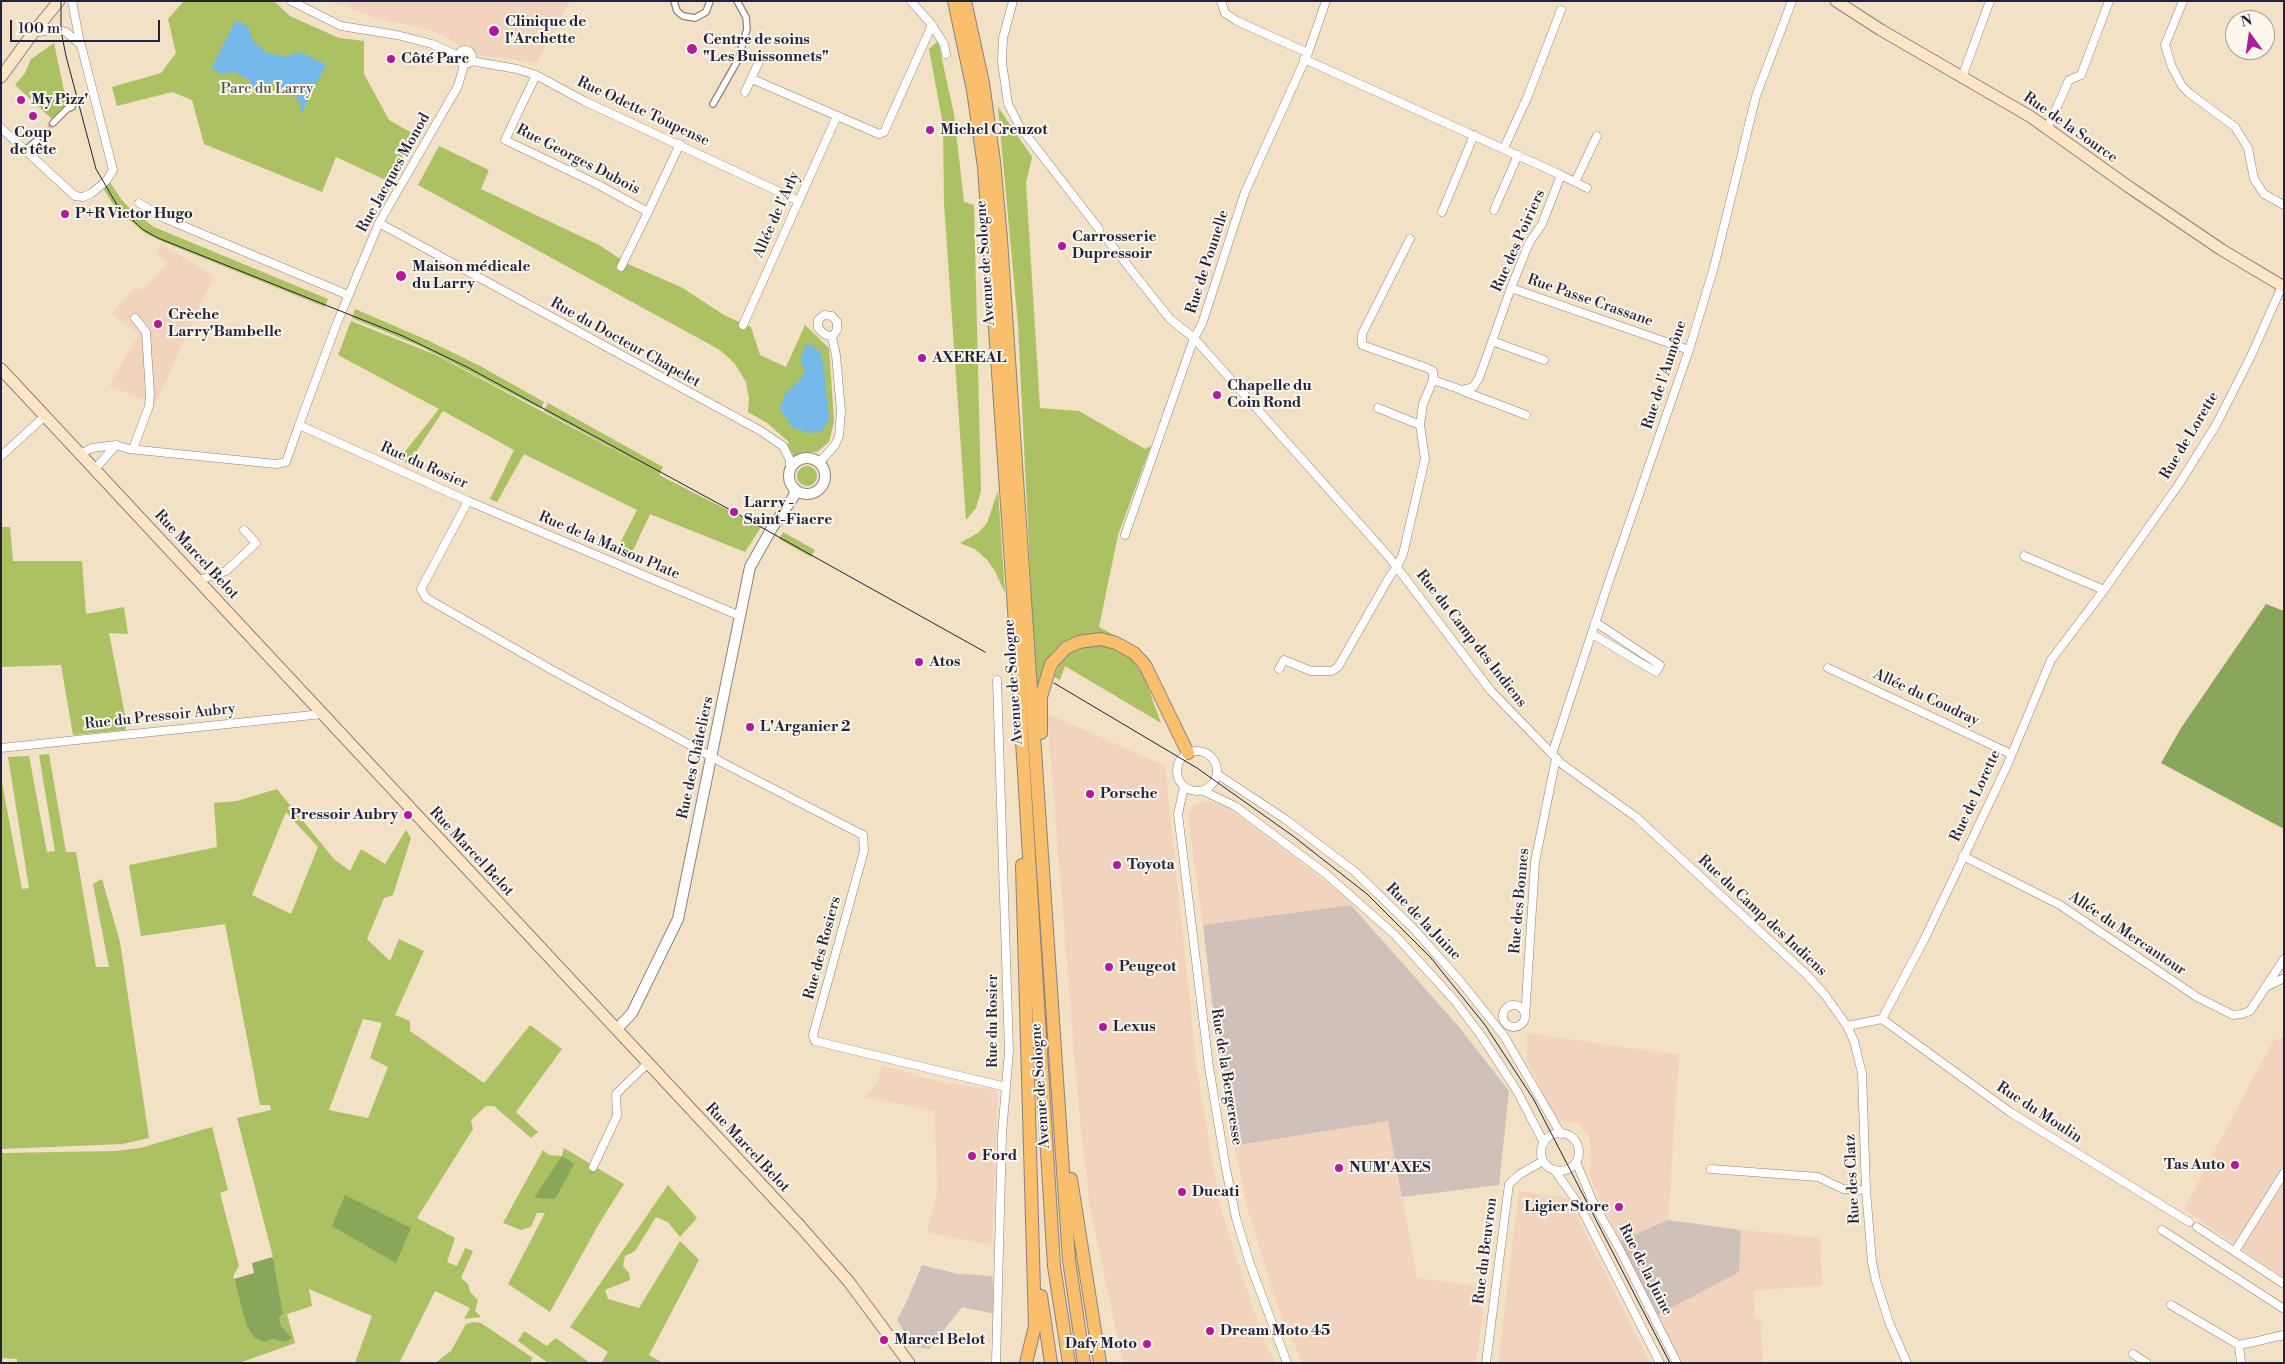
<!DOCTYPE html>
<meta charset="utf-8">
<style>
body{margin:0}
#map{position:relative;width:2285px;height:1364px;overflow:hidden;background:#f2e1c5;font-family:"Libre Bodoni",serif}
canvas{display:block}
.frame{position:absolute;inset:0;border:2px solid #22223b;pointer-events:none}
.north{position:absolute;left:2225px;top:10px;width:50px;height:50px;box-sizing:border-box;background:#fbf7ec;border:1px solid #a4a2a5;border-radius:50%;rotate:346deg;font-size:14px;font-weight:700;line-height:20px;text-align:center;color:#22223b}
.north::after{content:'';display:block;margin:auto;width:18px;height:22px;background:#b5179e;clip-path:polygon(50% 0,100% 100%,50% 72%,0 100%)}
.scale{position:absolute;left:10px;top:20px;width:150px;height:22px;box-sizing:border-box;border:2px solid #22223b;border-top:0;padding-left:6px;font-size:15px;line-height:18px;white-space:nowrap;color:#22223b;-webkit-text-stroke:4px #fbf7ec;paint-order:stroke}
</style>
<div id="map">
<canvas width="2285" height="1364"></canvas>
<div class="frame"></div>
<div class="north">N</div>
<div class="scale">100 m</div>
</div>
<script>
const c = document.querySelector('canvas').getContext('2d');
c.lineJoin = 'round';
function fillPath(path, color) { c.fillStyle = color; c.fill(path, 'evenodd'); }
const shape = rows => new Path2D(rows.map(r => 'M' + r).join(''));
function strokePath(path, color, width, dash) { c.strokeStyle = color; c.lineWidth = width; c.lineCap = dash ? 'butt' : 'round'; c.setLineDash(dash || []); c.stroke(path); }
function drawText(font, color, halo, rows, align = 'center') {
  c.font = font + ' "Libre Bodoni",serif'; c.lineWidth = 4; c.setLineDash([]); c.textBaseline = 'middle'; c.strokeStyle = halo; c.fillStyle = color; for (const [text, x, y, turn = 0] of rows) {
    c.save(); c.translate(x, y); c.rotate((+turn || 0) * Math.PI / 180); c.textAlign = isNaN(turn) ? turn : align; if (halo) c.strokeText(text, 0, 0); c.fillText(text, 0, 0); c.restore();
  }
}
fillPath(shape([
 [332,1,570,1,536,63,465,53,456,43,440,33,411,25,380,20],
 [161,244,214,276,155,404,109,386,139,334,111,314,136,286,141,291,167,263,156,253],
 [1047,713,1165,766,1197,1070,1220,1207,1263,1339,1275,1363,1123,1363,1090,1208,1078,1101],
 [1202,802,1211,802,1225,806,1236,813,1347,898,1351,905,1203,925,1188,815,1193,806],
 [1527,1033,1679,1055,1668,1220,1620,1241,1589,1175,1591,1159,1589,1136,1579,1124,1556,1120,1527,1060],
 [2284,1036,2284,1278,2184,1209,2273,1041],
 [882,1065,940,1082,998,1090,992,1245,927,1232,938,1189,934,1111,865,1097,877,1083],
 [1389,1121,1417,1278,1486,1287,1476,1363,1302,1363,1276,1302,1248,1210,1234,1146],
 [1519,1191,1568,1198,1650,1363,1498,1363],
 [1741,1230,1820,1238,1822,1286,1754,1290,1755,1318,1761,1319,1763,1363,1682,1363,1658,1315,1739,1272]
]), '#f2d4be');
fillPath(shape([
 [1351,905,1459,1027,1509,1091,1499,1185,1402,1197,1388,1121,1234,1146,1219,1060,1203,925],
 [1668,1220,1741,1230,1739,1272,1658,1315,1620,1241],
 [922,1265,958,1274,992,1276,995,1314,962,1307,929,1349,913,1346,897,1320,907,1301]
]), '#cfc0ba');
fillPath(shape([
 [184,1,274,1,290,16,339,38,364,41,364,74,389,120,414,134,390,182,336,157,322,192,204,144,192,100,172,92,117,106,112,87,161,73,176,53,168,19],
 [938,41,954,114,964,202,974,205,981,491,976,508,966,520,944,203,943,125,929,49],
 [54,43,67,105,53,120,15,85,25,73,31,59],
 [998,107,1032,157,1026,183,1040,408,1079,411,1145,449,1151,446,1118,535,1099,627,1116,636,1085,634,1056,648,1045,662,1036,690,1018,325],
 [439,146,489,170,481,189,599,245,628,264,681,287,724,315,751,327,760,355,786,367,805,325,829,348,834,421,829,442,817,452,803,452,794,457,787,445,789,442,767,423,748,412,749,398,746,382,735,364,720,350,418,185],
 [109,181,122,200,132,211,154,227,328,299,325,307,161,241,145,233,119,211,111,201,103,188],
 [355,309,427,340,480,366,544,402,541,409,422,347,352,318],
 [351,321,436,355,652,470,544,411,548,403,663,467,659,475,761,527,745,552,650,514,629,559,615,553,637,510,524,454,497,502,490,499,514,450,443,411,408,464,399,459,439,409,338,355],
 '797 476a10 10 0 1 1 20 0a10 10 0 1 1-20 0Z',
 [998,491,1005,593,995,571,987,560,975,549,960,543,978,533,987,523],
 [1,527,10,527,13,561,82,561,86,614,124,607,128,634,109,633,127,725,125,730,73,735,61,665,1,667],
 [783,532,815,550,811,557,779,539],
 [1094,645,1113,646,1129,656,1144,676,1161,723,1065,666,1060,680,1054,677,1061,660,1075,649],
 [49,754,66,852,76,852,96,967,109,967,93,884,102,879,120,942,149,1138,123,1144,1,1149,1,777,22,889,29,888,8,757,29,756,47,852,55,851,39,755],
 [277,789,334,859,350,871,361,849,385,864,406,830,411,838,393,895,384,898,367,939,390,961,399,939,424,951,395,1015,410,1021,410,1031,484,1083,530,1025,562,1049,516,1112,538,1132,531,1138,494,1106,486,1106,471,1120,473,1129,417,1218,455,1238,447,1262,457,1266,465,1248,473,1251,461,1278,468,1284,470,1292,478,1300,475,1311,481,1317,464,1319,470,1308,435,1291,399,1363,355,1363,372,1316,309,1289,312,1306,287,1314,295,1343,239,1363,17,1363,17,1359,1,1358,1,1153,116,1151,140,1148,212,1127,228,1190,220,1193,239,1266,233,1276,246,1325,273,1339,284,1342,286,1333,282,1327,279,1319,283,1313,273,1257,237,1118,271,1110,270,1105,260,1105,225,924,141,936,129,865,217,847,214,803,237,801],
 [286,812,318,847,291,914,252,895],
 [363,1019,382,1023,370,1058,388,1067,368,1118,329,1110],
 [564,1148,624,1184,600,1222,550,1312,508,1284,545,1213,537,1213,531,1227,521,1230,503,1223,543,1150,549,1155,562,1156],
 [668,1185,697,1218,680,1237,668,1222,656,1217,635,1251,625,1256,623,1266,629,1273,630,1280,605,1290,608,1299,639,1308,680,1241,699,1260,649,1355,663,1363,601,1363,608,1352,570,1327],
 [474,1322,481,1323,533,1358,530,1363,435,1363,451,1351,466,1324],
 [524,1331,547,1346,556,1338,590,1363,548,1363,518,1341]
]), '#acc064');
fillPath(shape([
 [2266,604,2284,611,2284,829,2161,763,2181,728],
 [562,1156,574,1164,555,1199,534,1198],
 [345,1195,411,1228,396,1263,332,1226],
 [273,1257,283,1313,279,1319,282,1327,292,1338,284,1342,273,1339,264,1342,255,1338,246,1325,234,1279,254,1273,252,1263]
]), '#89a65a');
fillPath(shape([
 [236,20,248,26,253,41,267,53,286,57,300,52,326,65,301,114,299,100,276,82,264,83,256,91,249,80,234,72,222,74,211,69],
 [807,343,820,351,823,360,829,418,823,431,808,433,792,427,780,408,786,392,799,381,805,372,800,359]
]), '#75b8ea');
strokePath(shape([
 [37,140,53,123]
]), '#c8bba9', 5.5, [5.5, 3]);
const pedestrian = shape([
 [674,1,677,11,683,16,695,18,706,12,710,1],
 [713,104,738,60,747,29,746,17,737,1],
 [53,123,67,109,72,107],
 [29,147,37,140]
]);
const minor = shape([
 [72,1,80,43],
 [291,1,341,26,397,35,432,44,458,56],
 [911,1,932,25,944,44,946,54],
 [1013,1,1003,38,1002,62,1008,104,1020,127,1099,229],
 [1221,1,1225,13,1237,21,1308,53],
 [2183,1,2165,45,2172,67,2182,86,2189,93,2235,127,2248,148,2254,179,2264,194,2284,205],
 '458 57a7 7 0 1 1 14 0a7 7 0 1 1-14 0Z',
 [471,61,517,69,536,75,584,101,799,201],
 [536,75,505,140,597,184,648,212,680,144],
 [1962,77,1990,1],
 [752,79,879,134,884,132,932,25],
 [745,92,758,64],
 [1,128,75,196,83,197,92,193,107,180,113,170,81,45,66,32,56,29,33,33],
 [2047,129,2069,80,2081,75,2109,1],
 [1504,148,1527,98,1561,10],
 [1561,175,1587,188],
 [1575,182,1597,136],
 [139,203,164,218,348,295],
 [1494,210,1518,155],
 [1442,212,1474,135],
 [379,223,761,431,783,446,790,460,790,469],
 [1105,237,1170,319,1194,338,1389,557,1491,691,1562,764,1636,817,1807,975,1825,995,1847,1026],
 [1410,239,1362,334,1362,345,1427,368,1433,371,1433,380],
 [621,267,648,212],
 [1511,288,1689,350],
 [743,325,837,116],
 [1492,341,1544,360],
 [1463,391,1526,415],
 [1378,408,1420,425],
 [299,425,337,323,379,223,458,86,464,65],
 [133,449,149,406,150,394,146,332,135,318],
 [82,453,92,448,116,445,129,449,276,464,286,462,299,425,468,501,740,616],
 [1,456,45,416],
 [819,463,835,445,839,436,841,411,836,355,832,337,837,330,837,322,832,316,824,315,818,320,818,328,824,334,832,337],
 [95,469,116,445],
 [468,501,421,589,426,598,552,670,725,764,863,835,864,851,813,1035,815,1041,1006,1087],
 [1125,535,1194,338,1202,324,1245,192,1308,53,1326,1],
 [2024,556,2104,590],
 [199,580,226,571,256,543,244,530],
 [1592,634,1656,672,1660,665,1595,622],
 [1828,668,2011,754],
 [1279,669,1284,660,1311,671,1332,671,1338,667,1390,576,1397,567,1403,554,1425,459,1420,425,1423,404,1433,380,1462,390,1473,387,1479,378,1511,288,1529,243,1542,224,1561,175,1304,59],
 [1,748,322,714],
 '1177 771a20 20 0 1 1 40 0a20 20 0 1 1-40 0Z',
 [1552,754,1608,584,1689,350,1714,267,1756,96,1792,1],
 [1217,774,1285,819,1354,871,1413,928,1461,982,1504,1036,1561,1134],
 [1184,787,1178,814,1209,1067,1226,1169,1236,1218,1250,1264,1287,1363],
 [1203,791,1235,806,1326,874,1395,935,1455,1001,1482,1037,1517,1091,1544,1143],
 [1963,856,2060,905,2197,997,2233,1015,2242,1014,2250,1011,2284,959],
 [2268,986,2284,978],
 '1503 1016a11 11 0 1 1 22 0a11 11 0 1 1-22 0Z',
 [1525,1018,1535,862,1556,758],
 [1882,1019,1924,940,2006,768,2051,660,2104,590,2179,484,2216,425,2251,356,2282,286],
 [1882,1019,1847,1026,1854,1041,1862,1073,1866,1190,1872,1262,1876,1281,1889,1322,1907,1363],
 [1882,1019,2010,1112,2189,1222],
 '1541 1152a19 19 0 1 1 38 0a19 19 0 1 1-38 0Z',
 [1576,1162,1593,1202,1619,1248,1677,1363],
 [593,1167,617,1116,616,1094,648,1063],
 [1711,1169,1818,1177,1843,1189,1866,1190],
 [1555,1171,1580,1206,1660,1363],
 [2197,1227,2284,1284],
 [2162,1230,2284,1309],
 [2235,1251,2284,1173],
 [2171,1305,2239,1345],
 [2266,1339,2284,1335],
 [2133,1354,2147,1363],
 [996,1363,1002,1134,1009,1051,997,680],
 [1486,1363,1509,1184,1520,1174,1543,1161],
 [2241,1363,2239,1345,2263,1340]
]);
const tertiary = shape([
 '789 476a18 18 0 1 1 36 0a18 18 0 1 1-36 0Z',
 [617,1029,632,1013,678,919,750,567,772,528,794,496,795,489]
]);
const secondary = shape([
 [1836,1,1881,30,2031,117,2129,187,2222,250,2284,287],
 [1,77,33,33,59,1],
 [1,369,800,1226,849,1282,909,1363]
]);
const primary = shape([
 [954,1,973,90,984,167,1013,593,1054,1266,1069,1363],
 [965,1,983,83,994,161,1001,239,1069,1260,1084,1363],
 [1041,733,1041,697,1051,664,1066,648,1079,642,1100,639,1116,643,1134,653,1145,665,1188,753],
 [1022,865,1035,1326,1026,1363],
 [1071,1179,1100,1363],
 [1041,1296,1051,1363]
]);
strokePath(pedestrian, '#8a8280', 8);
strokePath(minor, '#8a8280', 9);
strokePath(tertiary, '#8a8280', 12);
strokePath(secondary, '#8a8280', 13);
strokePath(primary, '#8a8280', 14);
strokePath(pedestrian, '#fff', 5.5);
strokePath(minor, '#fff', 8);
strokePath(tertiary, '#fff', 10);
strokePath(secondary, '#fde5c5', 11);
strokePath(primary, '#f9bf6d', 12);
strokePath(shape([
 [61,1,61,31,66,56,96,169,117,205,142,229,158,238,403,336,467,367,734,512,985,652],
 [1054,683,1197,768,1293,836,1367,894,1431,958,1485,1025,1534,1100,1670,1363]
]), '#22223b', 1);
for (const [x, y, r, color] of [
 [494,31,6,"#b5179e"],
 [692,49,6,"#b5179e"],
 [391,59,5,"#b5179e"],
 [21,100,5,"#b5179e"],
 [33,116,5,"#b5179e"],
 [930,130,5,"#b5179e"],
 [65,214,5,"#b5179e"],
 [1062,246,5,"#b5179e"],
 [401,276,6,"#b5179e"],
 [158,324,5,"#b5179e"],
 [922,358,5,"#b5179e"],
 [1217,395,5,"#b5179e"],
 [734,512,5,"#b5179e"],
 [919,662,5,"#b5179e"],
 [750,727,5,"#b5179e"],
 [1090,794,5,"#b5179e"],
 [408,815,5,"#b5179e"],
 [1117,865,5,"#b5179e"],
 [1109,967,5,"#b5179e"],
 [1103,1027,5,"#b5179e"],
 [972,1156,5,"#b5179e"],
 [2235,1165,5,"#b5179e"],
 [1339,1168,5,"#b5179e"],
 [1182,1192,5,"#b5179e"],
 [1619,1207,5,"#b5179e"],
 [1210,1331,5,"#b5179e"],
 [884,1340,5,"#b5179e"],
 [1147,1344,5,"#b5179e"]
]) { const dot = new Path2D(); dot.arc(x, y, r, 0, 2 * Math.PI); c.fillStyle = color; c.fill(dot); strokePath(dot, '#fbf7ec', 2); }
drawText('bold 15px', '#22223b', '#fbf7ec', [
 ["Clinique de",505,22],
 ["l'Archette",505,39],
 ["Centre de soins",703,40],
 ["\"Les Buissonnets\"",703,57],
 ["Côté Parc",401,59],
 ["My Pizz'",31,100],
 ["Michel Creuzot",940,130],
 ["Coup",33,133,"center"],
 ["de tête",33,150,"center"],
 ["P+R Victor Hugo",75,214],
 ["Carrosserie",1072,237],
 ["Dupressoir",1072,254],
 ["Maison médicale",412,267],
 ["du Larry",412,284],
 ["Crèche",168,315],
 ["Larry'Bambelle",168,332],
 ["AXEREAL",932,358],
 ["Chapelle du",1227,386],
 ["Coin Rond",1227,403],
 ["Larry -",744,503],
 ["Saint-Fiacre",744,520],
 ["Atos",929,662],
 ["L'Arganier 2",760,727],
 ["Porsche",1100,794],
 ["Pressoir Aubry",398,815,"right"],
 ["Toyota",1127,865],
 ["Peugeot",1119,967],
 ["Lexus",1113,1027],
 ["Ford",982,1156],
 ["Tas Auto",2225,1165,"right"],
 ["NUM'AXES",1349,1168],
 ["Ducati",1192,1192],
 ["Ligier Store",1609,1207,"right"],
 ["Dream Moto 45",1220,1331],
 ["Marcel Belot",894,1340],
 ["Dafy Moto",1137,1344,"right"]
], 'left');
drawText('15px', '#525949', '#fbf7ec', [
 ["Parc du Larry",267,89]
]);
drawText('15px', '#22223b', '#fbf7ec', [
 ["Rue Odette Toupense",643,112,25],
 ["Rue de la Source",2070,128,35],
 ["Rue Georges Dubois",578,160,27],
 ["Rue Jacques Monod",394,173,-61],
 ["Allée de l'Arly",777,215,-66],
 ["Rue des Poiriers",1519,241,-66],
 ["Rue de Pounelle",1208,262,-72],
 ["Avenue de Sologne",986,263,-94],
 ["Rue Passe Crassane",1590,301,19],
 ["Rue du Docteur Chapelet",625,343,29],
 ["Rue de l'Aumône",1665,375,-72],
 ["Rue de Lorette",2190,436,-59],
 ["Rue du Rosier",424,466,24],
 ["Rue de la Maison Plate",609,546,23],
 ["Rue Marcel Belot",196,555,47],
 ["Rue du Camp des Indiens",1471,639,52],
 ["Avenue de Sologne",1014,682,-94],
 ["Allée du Coudray",1926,698,25],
 ["Rue du Pressoir Aubry",160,717,-6],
 ["Rue des Châteliers",696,758,-78],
 ["Rue de Lorette",1976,796,-65],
 ["Rue Marcel Belot",471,852,47],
 ["Rue des Bonnes",1520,901,-85],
 ["Rue du Camp des Indiens",1762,916,43],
 ["Rue de la Juine",1423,922,46],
 ["Allée du Mercantour",2127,934,34],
 ["Rue des Rosiers",823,948,-75],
 ["Rue du Rosier",993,1021,-90],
 ["Rue de la Bergeresse",1226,1077,81],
 ["Avenue de Sologne",1041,1086,-94],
 ["Rue du Moulin",2039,1113,33],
 ["Rue Marcel Belot",747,1148,47],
 ["Rue des Clatz",1853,1179,-93],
 ["Rue du Beuvron",1486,1251,-83],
 ["Rue de la Juine",1645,1270,63]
]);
</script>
